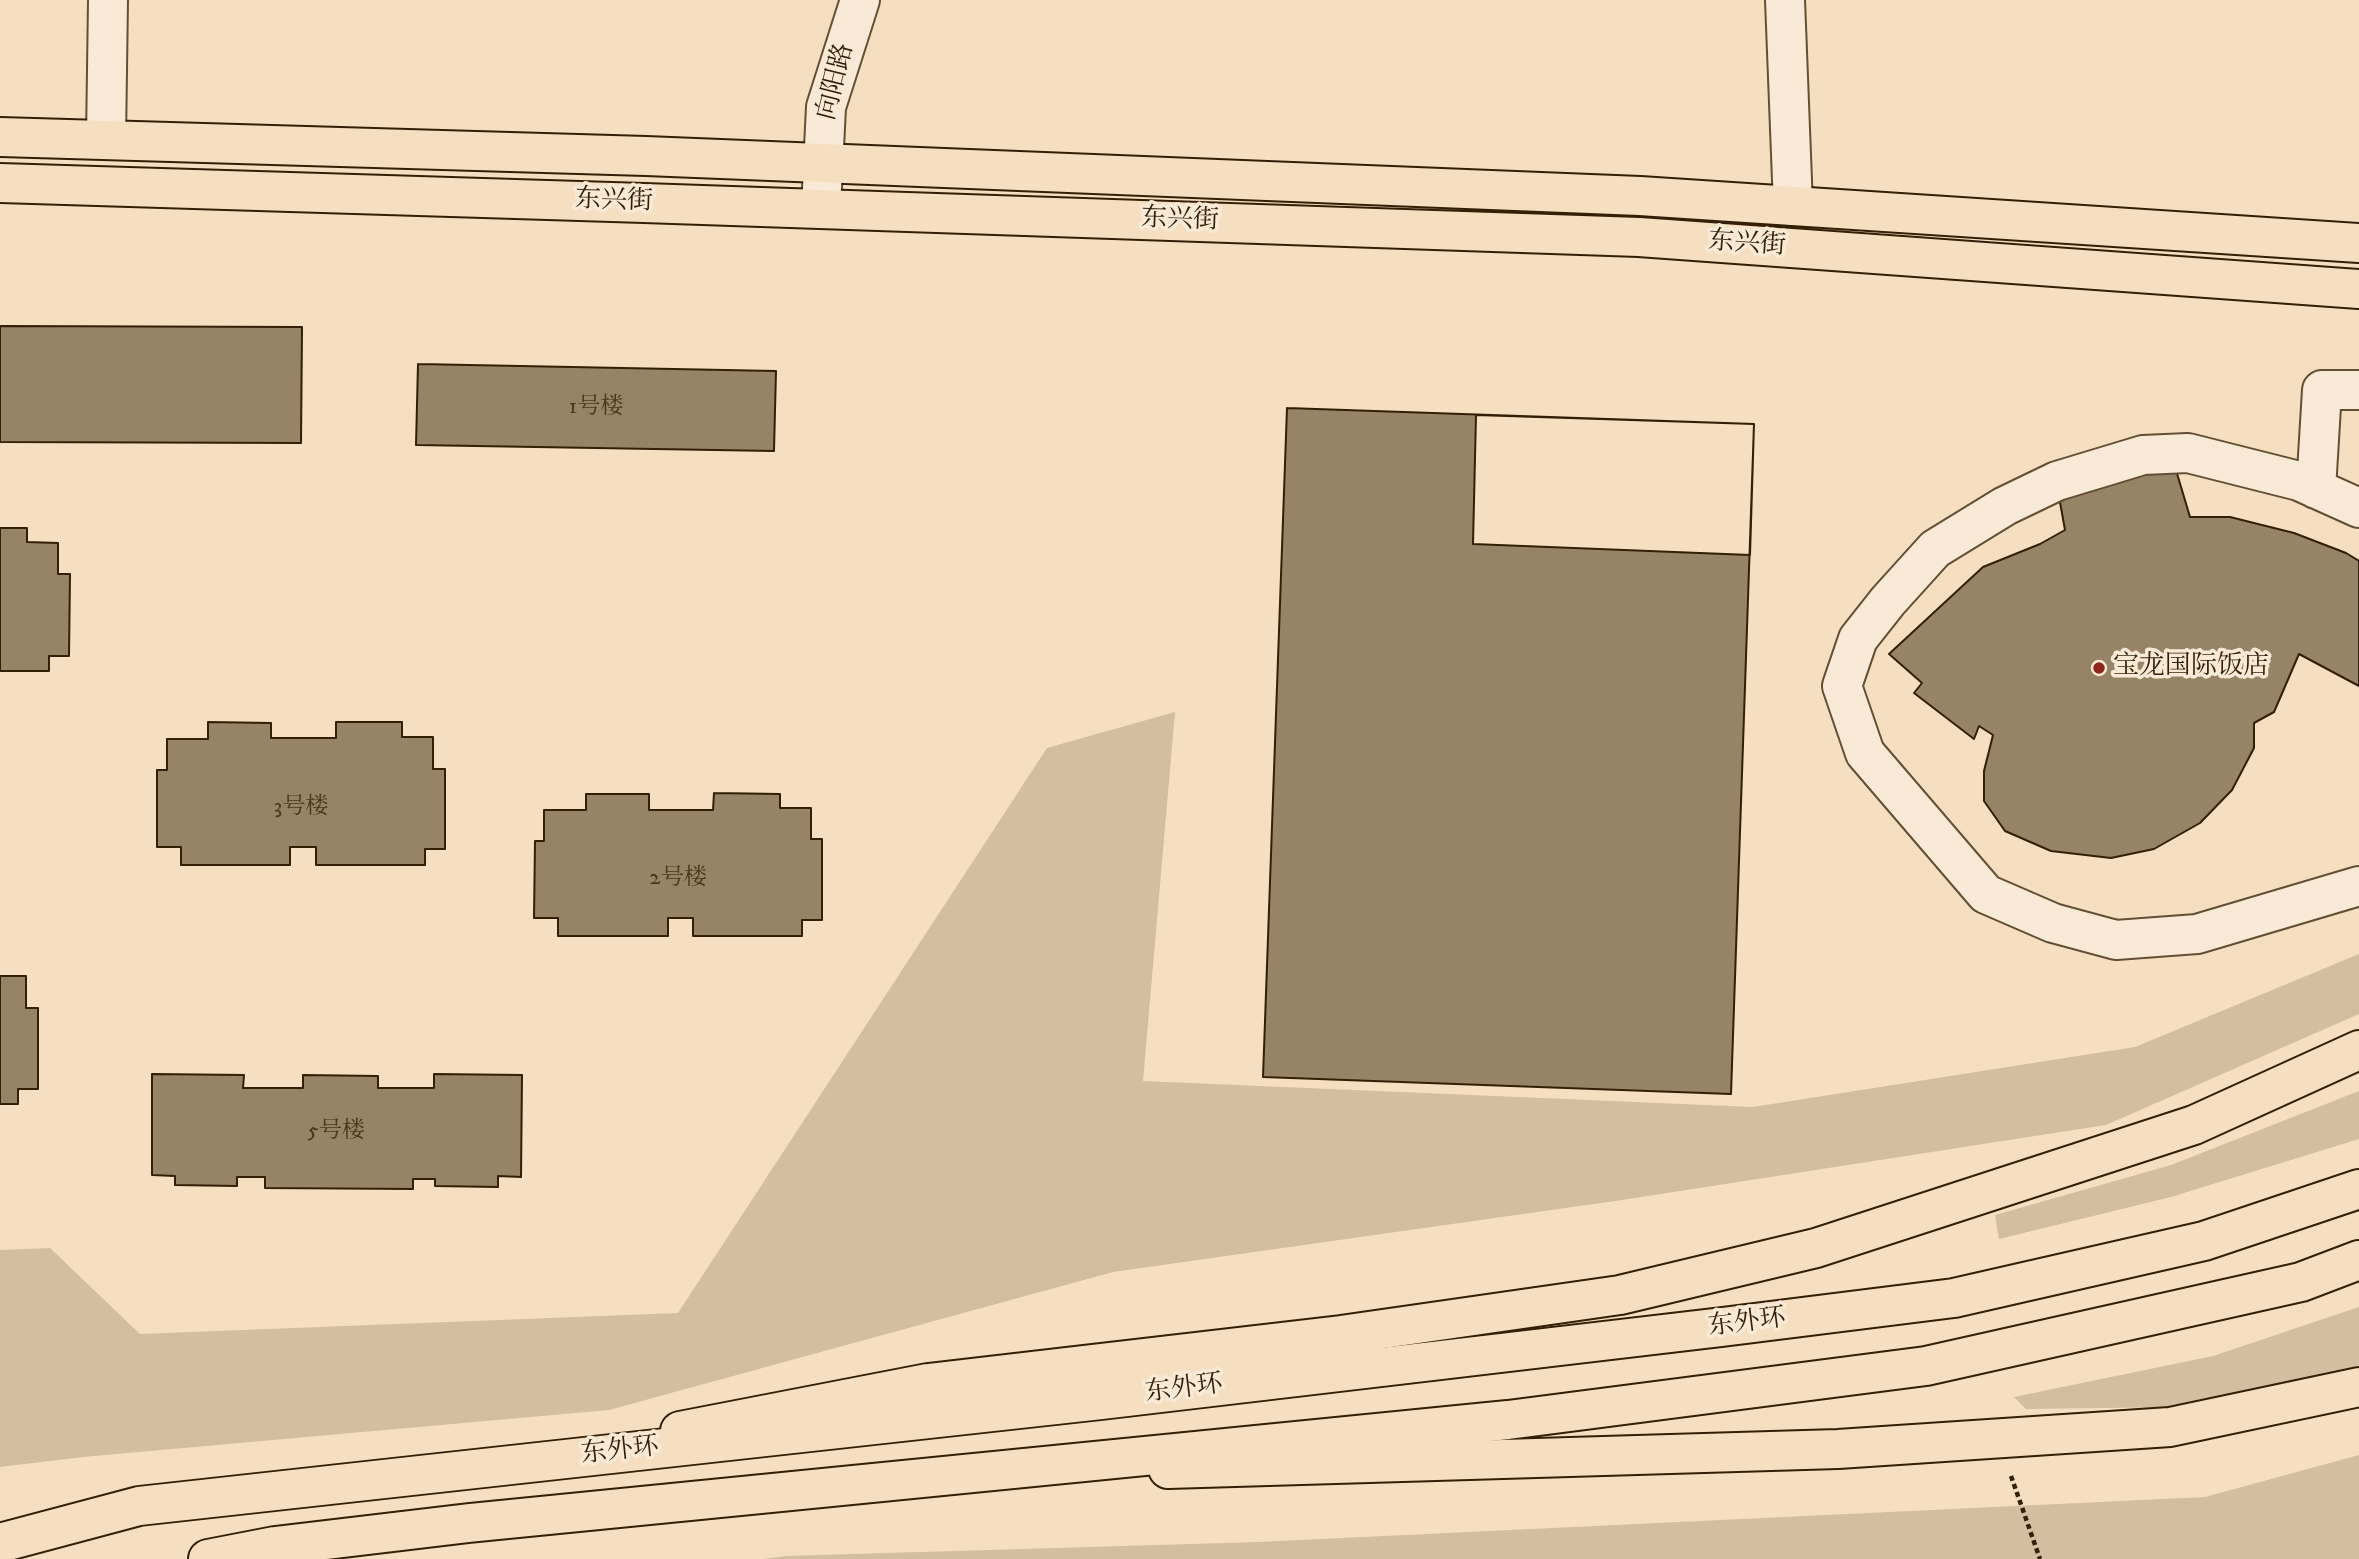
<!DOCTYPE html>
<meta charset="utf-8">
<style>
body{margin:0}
canvas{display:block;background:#f5dfc0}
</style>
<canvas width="2359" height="1559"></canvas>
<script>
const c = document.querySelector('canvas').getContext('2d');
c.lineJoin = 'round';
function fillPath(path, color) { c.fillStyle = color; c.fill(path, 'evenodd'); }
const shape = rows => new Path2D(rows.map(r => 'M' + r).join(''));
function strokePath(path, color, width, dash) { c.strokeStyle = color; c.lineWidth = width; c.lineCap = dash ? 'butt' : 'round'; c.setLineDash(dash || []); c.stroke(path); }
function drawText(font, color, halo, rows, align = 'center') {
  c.font = font + ' "IM FELL DW Pica","Noto Serif SC",serif'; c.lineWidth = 7; c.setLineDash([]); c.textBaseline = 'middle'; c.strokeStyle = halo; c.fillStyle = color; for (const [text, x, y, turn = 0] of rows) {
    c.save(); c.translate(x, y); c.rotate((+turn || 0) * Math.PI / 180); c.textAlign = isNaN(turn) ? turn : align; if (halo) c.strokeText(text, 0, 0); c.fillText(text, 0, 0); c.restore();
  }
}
fillPath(shape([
 [1175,712,1143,1081,1753,1107,2135,1047,2359,954,2359,1014,2106,1125,1622,1200,1113,1272,609,1410,83,1457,0,1467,0,1250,50,1248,140,1334,678,1313,1047,748],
 [2359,1091,2359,1139,2171,1197,1999,1239,1995,1215,2171,1165],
 [2359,1307,2359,1366,2185,1407,2026,1409,2014,1397,2213,1356],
 [2359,1455,2359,1559,763,1559,786,1556,1258,1542,2205,1497]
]), '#d4bea0');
const building = shape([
 [0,326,302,327,301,443,0,442,0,326],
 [418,364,776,371,774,451,416,445,418,364],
 [1287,408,1754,424,1731,1094,1263,1077,1287,408],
 [1476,415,1754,424,1750,555,1473,544,1476,415],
 [2173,460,2190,517,2230,517,2294,533,2346,553,2359,561,2359,686,2299,654,2274,712,2254,723,2254,748,2232,790,2200,823,2154,849,2111,858,2051,851,2005,831,1984,801,1984,771,1993,735,1979,726,1974,739,1914,693,1922,683,1889,654,1983,567,2040,544,2065,530,2058,491,2173,460],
 [0,528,27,528,27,542,58,543,58,574,70,574,69,656,49,656,49,671,0,671,0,528],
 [208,722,271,723,271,738,336,738,336,722,402,722,402,737,433,737,433,769,445,769,445,849,425,849,425,865,316,865,316,847,290,847,290,865,181,865,181,847,157,847,157,770,167,770,167,739,208,739,208,722],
 [714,793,780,794,780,808,811,808,811,839,822,839,822,920,802,920,802,936,693,936,693,918,668,918,668,936,558,936,558,918,534,918,535,841,544,841,544,810,586,810,586,794,649,794,649,810,713,810,714,793],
 [0,976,26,976,26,1008,38,1008,38,1089,18,1089,18,1104,0,1104,0,976],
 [152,1074,244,1075,243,1088,303,1088,303,1075,378,1076,378,1088,434,1088,434,1074,522,1075,521,1177,498,1176,498,1187,435,1186,435,1179,413,1179,413,1189,265,1188,265,1177,237,1177,237,1186,175,1185,175,1176,152,1175,152,1074]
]);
fillPath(building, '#978366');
strokePath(building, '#321f05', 2);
const minor = shape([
 [1785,0,1793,206],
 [106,140,108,0],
 [821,208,826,107,860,0],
 [2316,489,2322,390,2359,390],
 [2359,508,2299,481,2188,453,2143,455,2057,481,2005,506,1935,549,1888,601,1858,639,1842,686,1865,753,1986,894,2053,923,2116,940,2197,934,2359,886]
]);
const major = shape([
 [0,137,646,156,1640,196,2359,243],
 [0,183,644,203,1639,237,2359,289],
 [680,1431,928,1383,1341,1335,1620,1295,1816,1248,2194,1125,2359,1050],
 [1168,1469,1838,1449,2170,1427,2359,1387]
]);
const highway = shape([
 [0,1543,139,1506,1101,1400,1722,1327,1954,1298,2204,1241,2359,1189],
 [208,1559,275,1546,469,1523,1508,1420,1926,1366,2301,1282,2359,1260]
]);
strokePath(minor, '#634f34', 42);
strokePath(major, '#321f05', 42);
strokePath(highway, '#321f05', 42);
strokePath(shape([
 [2011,1476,2040,1559]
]), '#321f05', 4.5, [5, 3.5]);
strokePath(minor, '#f8ead6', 38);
strokePath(major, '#f5dfc0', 38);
strokePath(highway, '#f5dfc0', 38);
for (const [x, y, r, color] of [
 [2099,668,7,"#8f2418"]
]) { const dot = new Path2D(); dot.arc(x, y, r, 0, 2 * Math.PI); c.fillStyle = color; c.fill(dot); strokePath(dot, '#f8ead6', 2.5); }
drawText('23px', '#4b381d', null, [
 ["1号楼",596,408],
 ["3号楼",301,808],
 ["2号楼",678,879],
 ["5号楼",336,1132]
]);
drawText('26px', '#321f05', '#f8ead6', [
 ["向阳路",837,82,-76],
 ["东兴街",614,202,2],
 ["东兴街",1180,221,2],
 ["东兴街",1747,245,4],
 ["东外环",1747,1324,-7],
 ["东外环",1184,1390,-7],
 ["东外环",620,1452,-6]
]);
drawText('26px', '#321f05', '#f8ead6', [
 ["宝龙国际饭店",2113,668]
], 'left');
</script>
